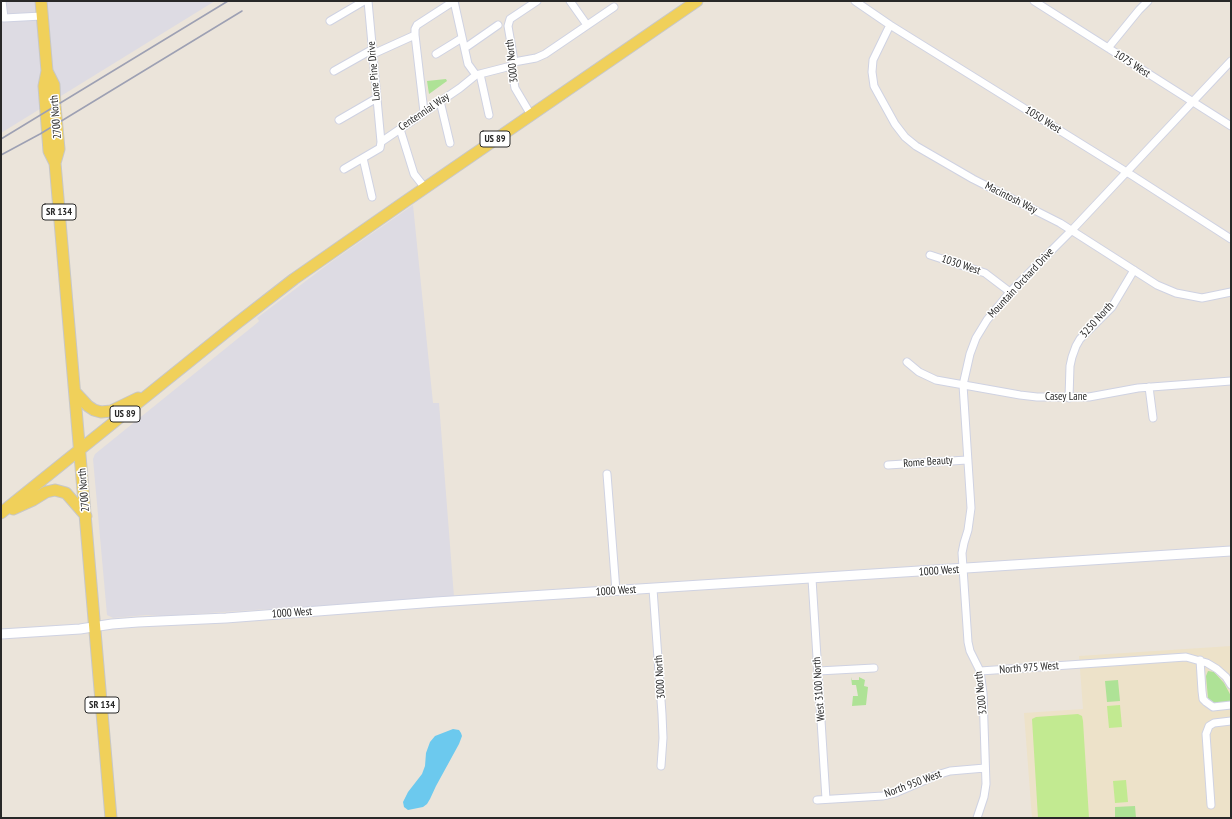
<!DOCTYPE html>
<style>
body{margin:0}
#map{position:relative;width:1232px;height:819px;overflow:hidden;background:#ebe4da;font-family:"PT Sans Narrow",sans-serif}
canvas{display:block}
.frame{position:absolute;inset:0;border:2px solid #282828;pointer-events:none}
</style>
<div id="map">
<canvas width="1232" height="819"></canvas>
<div class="frame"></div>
</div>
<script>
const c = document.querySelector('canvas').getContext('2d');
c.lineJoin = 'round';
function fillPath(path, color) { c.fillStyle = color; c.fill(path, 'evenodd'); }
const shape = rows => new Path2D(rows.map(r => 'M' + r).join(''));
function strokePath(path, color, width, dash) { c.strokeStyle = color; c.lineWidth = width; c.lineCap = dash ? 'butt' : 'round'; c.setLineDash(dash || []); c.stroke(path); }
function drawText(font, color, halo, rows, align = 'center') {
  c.font = font + ' "PT Sans Narrow",sans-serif'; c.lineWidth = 3; c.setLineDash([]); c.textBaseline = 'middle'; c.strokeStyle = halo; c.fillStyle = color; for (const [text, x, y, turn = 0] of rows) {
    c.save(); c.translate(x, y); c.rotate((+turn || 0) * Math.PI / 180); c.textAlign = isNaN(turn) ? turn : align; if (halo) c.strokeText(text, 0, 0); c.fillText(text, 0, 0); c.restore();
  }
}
fillPath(shape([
 [1,1,215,1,1,133],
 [413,205,433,403,439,403,454,597,162,616,146,615,113,618,107,615,93,459,95,454,257,323,259,321,257,318,331,262]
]), '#dddbe3');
fillPath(shape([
 [1231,646,1231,818,1032,818,1024,713,1083,709,1079,656]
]), '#ede2c9');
fillPath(shape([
 [446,79,447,81,429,94,427,81],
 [1208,671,1214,672,1224,683,1231,696,1231,701,1229,702,1214,703,1208,698,1206,676],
 [851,677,852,680,859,680,859,677,865,680,864,686,868,687,866,705,852,706,853,696,858,696,856,685,852,685],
 [1118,680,1120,701,1107,702,1105,681],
 [1135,806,1136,818,1115,818,1115,807]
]), '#aee296');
fillPath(shape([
 [1120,705,1122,727,1109,728,1107,706],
 [1078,714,1082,716,1083,721,1089,818,1038,818,1032,719,1036,717],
 [1126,780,1128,802,1115,803,1113,781]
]), '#c2ea91');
fillPath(shape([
 [453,729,459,730,461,733,462,736,459,744,436,786,430,799,427,804,423,807,408,810,404,807,403,802,408,792,422,774,425,766,426,753,430,742,435,736]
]), '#6cc9ee');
const minor = shape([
 [2,1,4,18,42,16],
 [368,1,381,142],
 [454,1,468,64,476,75],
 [570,1,587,25],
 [855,1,890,25,1133,176,1231,239],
 [1034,1,1231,126],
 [330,21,364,1],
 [890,25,873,60,872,72,874,86,895,124,905,137,916,146,973,179,1060,223,1157,285,1176,293,1202,298,1231,292],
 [415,35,424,112],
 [465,48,498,25],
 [1108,48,1139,10,1148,1],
 [373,54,415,35,415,29,417,25,454,1],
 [436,54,462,38],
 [514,62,536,58,545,54,614,7],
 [334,71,373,49],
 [480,74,489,115],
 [440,101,450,143],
 [531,115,515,88,511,66,514,62,513,55,508,26,510,19,537,1],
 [339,120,377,98],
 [400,129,414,174,425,188],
 [363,158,372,197],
 [344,169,380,148,381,142,460,88,476,75,511,66],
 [930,255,985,273,1010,292],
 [907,362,919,372,936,380,1020,395,1037,397,1089,397,1138,388,1231,381],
 [1149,387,1153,418],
 [1069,398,1070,366,1072,357,1076,346,1080,339,1112,307,1134,270],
 [888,465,967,460],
 [607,474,616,591],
 [812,579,826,799],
 [653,589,662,714,663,738,661,766],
 [1200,660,1202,691,1203,699,1206,702,1213,707,1231,705],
 [818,671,874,668],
 [980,671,1186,657,1207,663,1217,669,1226,677,1231,685],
 [817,800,883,796,895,793,937,775,950,771,985,768],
 [1211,805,1206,734,1209,726,1214,723,1231,721],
 [977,818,984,797,986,784,983,693,980,671,970,651,968,642,962,553,964,543,968,530,971,508,963,385,970,354,976,338,987,320,1010,292,1072,230,1231,61]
]);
const tertiary = shape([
 [1,634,80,629,112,624,138,622,226,618,436,602,1231,551]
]);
const primary = shape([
 [41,1,47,71,44,86,49,151,55,163,111,818],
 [47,71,54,85,55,106,59,149,55,163],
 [75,392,88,406,94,410,101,412,111,411,138,398],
 [13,509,33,500,46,492,55,490,66,493,86,516],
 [1,513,236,324,294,279,403,203,697,1]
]);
strokePath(minor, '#cfd2e2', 9);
strokePath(tertiary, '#cfd2e2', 11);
strokePath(primary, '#c7c7c7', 13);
strokePath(minor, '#fff', 7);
strokePath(tertiary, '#fff', 9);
strokePath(primary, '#f0d05a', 11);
strokePath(shape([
 [1,139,228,1],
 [1,155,40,134,242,11]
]), '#9da0b3', 1.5);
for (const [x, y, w] of [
 [495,139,30],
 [59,212,34],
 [125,414,30],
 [102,705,34]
]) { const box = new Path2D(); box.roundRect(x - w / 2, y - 8, w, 16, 3); c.fillStyle = '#fff'; c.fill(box); strokePath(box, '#282828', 1); }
drawText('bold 10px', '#282828', null, [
 ["US 89",495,139],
 ["SR 134",59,212],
 ["US 89",125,414],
 ["SR 134",102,705]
]);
drawText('11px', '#282828', '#fff', [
 ["3000 North",512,61,-96],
 ["1075 West",1132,64,33],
 ["Lone Pine Drive",374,71,-95],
 ["Centennial Way",424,112,-34],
 ["2700 North",56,117,-95],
 ["1050 West",1043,120,32],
 ["Macintosh Way",1011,198,27],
 ["1030 West",961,265,19],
 ["Mountain Orchard Drive",1021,283,-47],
 ["3250 North",1097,320,-48],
 ["Casey Lane",1066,397],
 ["Rome Beauty",928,462,-4],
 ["2700 North",84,490,-95],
 ["1000 West",939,571,-4],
 ["1000 West",616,591,-4],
 ["1000 West",292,613,-4],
 ["North 975 West",1029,668,-4],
 ["3000 North",660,677,-94],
 ["West 3100 North",819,689,-94],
 ["3200 North",981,693,-96],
 ["North 950 West",913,784,-20]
]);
</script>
